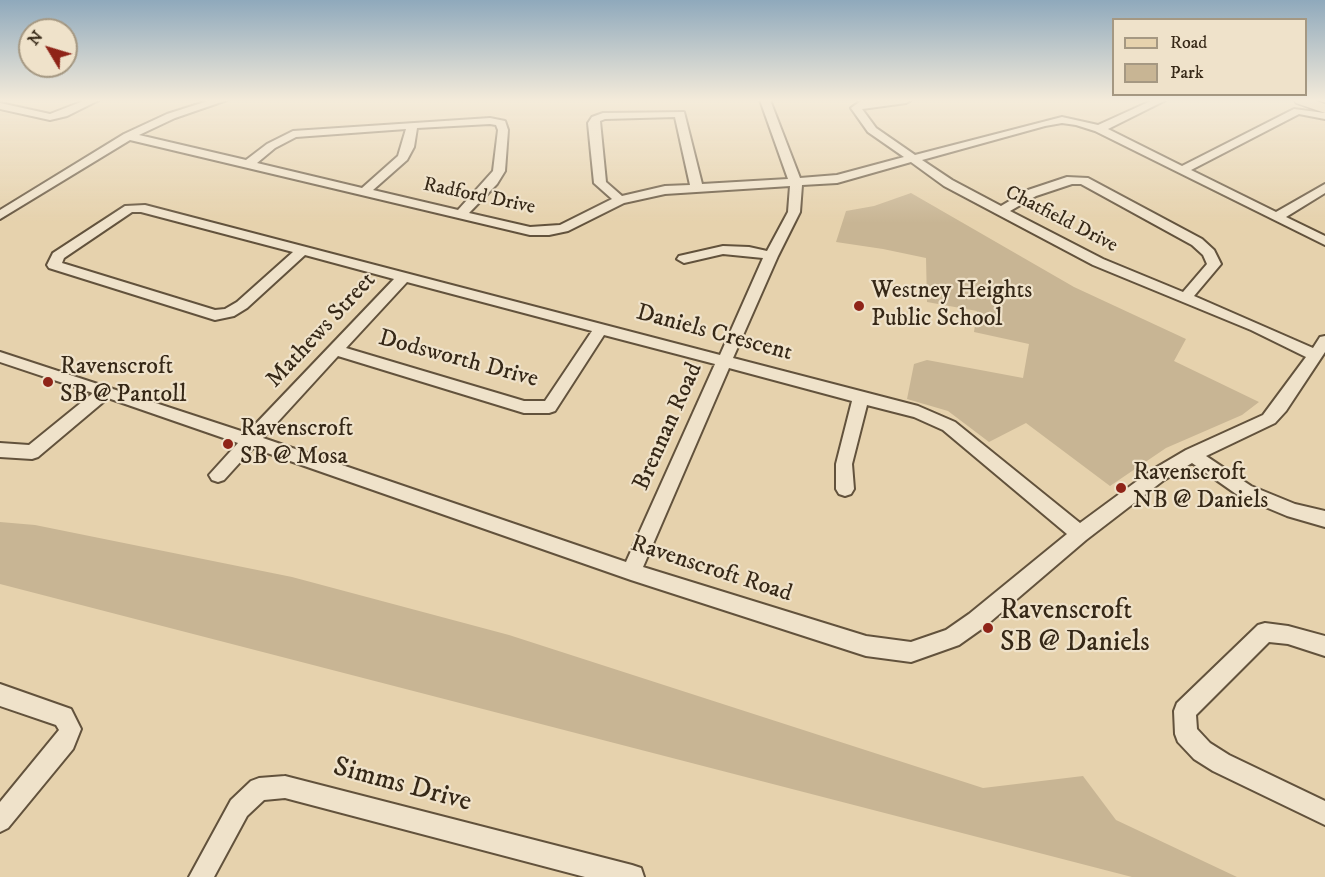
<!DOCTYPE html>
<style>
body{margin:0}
#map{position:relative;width:1325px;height:877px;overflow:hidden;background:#e6d2ad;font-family:"IM FELL DW Pica",serif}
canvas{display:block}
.legend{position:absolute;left:1112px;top:18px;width:195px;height:78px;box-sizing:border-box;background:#efe2ca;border:2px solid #a59882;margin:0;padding:8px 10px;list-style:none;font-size:18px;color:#362817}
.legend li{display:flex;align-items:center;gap:12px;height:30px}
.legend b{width:30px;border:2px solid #a59882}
.north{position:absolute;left:18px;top:18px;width:60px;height:60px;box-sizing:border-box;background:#efe2ca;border:2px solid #a59882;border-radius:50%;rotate:308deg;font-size:16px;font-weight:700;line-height:24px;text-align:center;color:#362817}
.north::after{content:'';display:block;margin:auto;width:21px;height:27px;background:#8f2418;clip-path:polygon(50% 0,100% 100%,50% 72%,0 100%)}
</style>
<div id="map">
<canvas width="1325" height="877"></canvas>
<ul class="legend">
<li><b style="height:8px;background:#e6d2ad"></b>Road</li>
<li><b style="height:16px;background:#c8b594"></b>Park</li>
</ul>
<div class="north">N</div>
</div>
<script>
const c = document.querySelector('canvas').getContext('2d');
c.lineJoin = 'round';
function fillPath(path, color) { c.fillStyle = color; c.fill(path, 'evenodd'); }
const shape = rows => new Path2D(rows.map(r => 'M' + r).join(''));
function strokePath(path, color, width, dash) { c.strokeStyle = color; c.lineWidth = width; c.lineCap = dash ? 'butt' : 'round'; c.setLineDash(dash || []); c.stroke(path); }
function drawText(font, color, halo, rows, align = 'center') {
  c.font = font + ' "IM FELL DW Pica",serif'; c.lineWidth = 4.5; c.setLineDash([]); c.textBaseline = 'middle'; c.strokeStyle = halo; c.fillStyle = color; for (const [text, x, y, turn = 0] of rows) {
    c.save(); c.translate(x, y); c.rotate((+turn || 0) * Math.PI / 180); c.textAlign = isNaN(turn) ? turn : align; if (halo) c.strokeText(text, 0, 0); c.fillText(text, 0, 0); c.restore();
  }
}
fillPath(shape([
 [911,193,1074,287,1186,339,1174,361,1259,402,1242,415,1166,448,1110,486,1026,423,989,442,948,411,907,399,914,364,927,360,1023,378,1029,344,974,332,977,311,927,302,926,258,883,249,836,242,846,211,874,206],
 [0,522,35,525,292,577,509,635,983,788,1083,776,1116,820,1237,877,1132,877,0,584]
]), '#c8b594');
const minor = shape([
 [86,100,99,100,67,116,50,120,0,109,0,103,50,114,86,100],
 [211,100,227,100,175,118,139,135,246,160,267,144,293,131,490,118,505,121,508,130,505,171,497,184,469,213,530,227,560,225,612,199,594,183,588,123,592,117,603,113,684,112,702,184,788,179,760,100,770,100,800,178,837,175,904,157,868,132,851,108,861,101,911,100,906,103,862,109,876,128,915,155,1062,117,1098,125,1153,100,1166,100,1108,129,1182,166,1294,109,1325,113,1325,119,1299,114,1191,170,1276,212,1325,184,1325,193,1286,217,1325,236,1325,245,1095,131,1076,125,1062,123,1045,126,922,160,952,180,1001,206,1028,190,1067,177,1088,178,1202,239,1214,250,1221,264,1194,296,1313,348,1320,337,1325,336,1325,352,1286,411,1275,423,1206,456,1251,486,1295,504,1325,511,1325,527,1287,516,1239,496,1192,463,1164,480,1086,540,983,628,959,645,911,662,866,656,631,580,253,448,224,480,218,482,212,480,209,475,238,443,108,398,38,457,32,459,0,457,0,443,29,445,93,393,0,362,0,352,247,433,394,279,305,255,247,308,234,316,215,320,49,268,47,265,53,253,125,206,145,205,720,355,763,258,723,254,684,263,677,259,679,256,723,246,749,247,767,251,788,212,790,186,665,194,624,203,568,231,549,235,530,235,130,140,0,219,0,210,124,134,167,114,211,100],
 [675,117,690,185,665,186,622,196,606,182,600,121,605,119,675,117],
 [490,124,496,125,498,130,493,171,458,210,373,190,407,160,414,147,417,128,490,124],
 [406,129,398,156,362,188,257,163,275,148,296,137,406,129],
 [911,162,944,186,1093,265,1251,330,1306,357,1263,415,1186,450,1152,470,1080,523,955,422,918,406,733,358,778,256,800,212,802,185,837,183,911,162],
 [1072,184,1081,184,1192,245,1203,255,1207,264,1183,292,1103,259,1010,211,1036,196,1072,184],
 [132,212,141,212,293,252,237,302,225,309,215,310,62,263,64,258,132,212],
 [407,282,592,331,545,401,524,401,346,348,407,282],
 [604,335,715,364,626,562,263,438,338,356,524,413,549,413,555,411,604,335],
 [729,368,852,401,836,464,836,489,839,494,845,496,851,494,854,489,852,464,867,405,914,417,943,430,1067,534,969,614,946,630,911,642,866,636,643,567,729,368],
 [1265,623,1288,626,1325,636,1325,656,1288,644,1269,642,1196,715,1197,729,1210,743,1229,755,1325,801,1325,825,1213,771,1194,759,1178,742,1175,734,1174,711,1177,703,1258,625,1265,623],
 [0,684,71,709,81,729,73,749,8,828,0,832,0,802,59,730,56,725,0,706,0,684],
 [285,776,632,865,641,868,644,877,585,877,285,798,264,800,247,816,214,877,189,877,231,800,251,781,259,778,285,776]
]);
const major = shape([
 [1294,100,1313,100,1325,104,1325,113,1296,103,1294,100]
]);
strokePath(minor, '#62523c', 4);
strokePath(major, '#362817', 3);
fillPath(minor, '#efe2ca');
fillPath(major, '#e6d2ad');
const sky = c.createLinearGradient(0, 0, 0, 223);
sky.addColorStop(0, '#8fa9bc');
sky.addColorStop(0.45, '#f4ebda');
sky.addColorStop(1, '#f4ebda00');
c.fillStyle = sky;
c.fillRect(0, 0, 1325, 223);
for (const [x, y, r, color] of [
 [859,306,6,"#8f2418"],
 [48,382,6,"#8f2418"],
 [228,444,6,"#8f2418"],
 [1121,488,6,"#8f2418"],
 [988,628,6,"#8f2418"]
]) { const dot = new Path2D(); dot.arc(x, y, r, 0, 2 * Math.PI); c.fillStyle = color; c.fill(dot); strokePath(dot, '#efe2ca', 2); }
drawText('20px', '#362817', '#efe2ca', [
 ["Radford Drive",479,197,12],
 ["Chatfield Drive",1061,220,27]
]);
drawText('24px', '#362817', '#efe2ca', [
 ["Westney Heights",871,292],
 ["Public School",871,320],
 ["Ravenscroft",60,368],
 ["SB @ Pantoll",60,396],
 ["Ravenscroft",240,430],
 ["SB @ Mosa",240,458],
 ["Ravenscroft",1133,474],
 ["NB @ Daniels",1133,502]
], 'left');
drawText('24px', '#362817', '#efe2ca', [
 ["Mathews Street",322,331,-47],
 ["Daniels Crescent",714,334,15],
 ["Dodsworth Drive",458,360,15],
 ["Brennan Road",669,427,-66],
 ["Ravenscroft Road",711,570,18]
]);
drawText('28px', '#362817', '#efe2ca', [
 ["Ravenscroft",1000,612],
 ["SB @ Daniels",1000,644]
], 'left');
drawText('28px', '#362817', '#efe2ca', [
 ["Simms Drive",402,786,15]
]);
</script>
